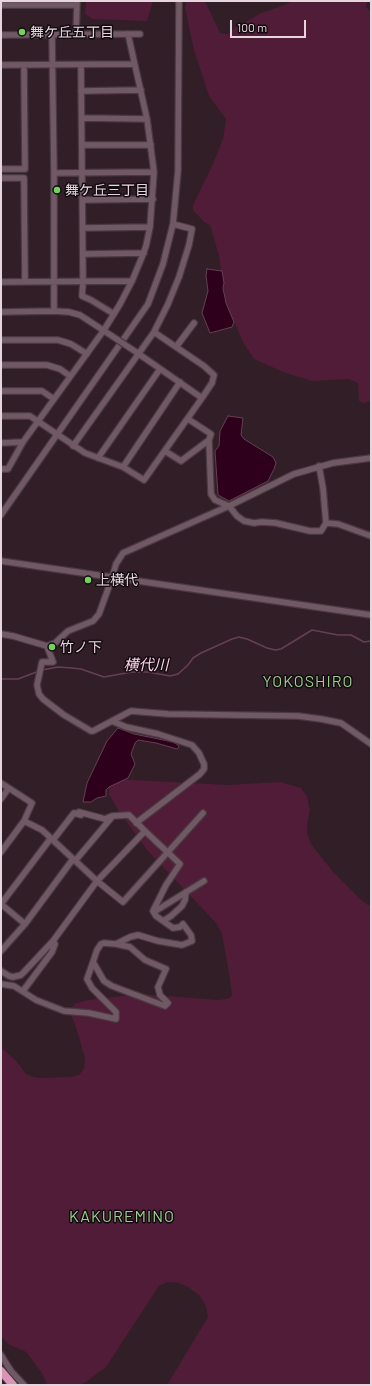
<!DOCTYPE html>
<meta charset="utf-8">
<style>
body{margin:0}
#map{position:relative;width:372px;height:1386px;overflow:hidden;background:#311e27;font-family:Barlow,sans-serif}
canvas{display:block}
.frame{position:absolute;inset:0;border:2px solid #e4d6dc;pointer-events:none}
.scale{position:absolute;left:230px;top:20px;width:76px;height:18px;box-sizing:border-box;border:2px solid #e4d6dc;border-top:0;padding-left:5px;font-size:12px;line-height:14px;white-space:nowrap;color:#e4d6dc;-webkit-text-stroke:3px #130b0f;paint-order:stroke}
</style>
<div id="map">
<canvas width="372" height="1386"></canvas>
<div class="frame"></div>
<div class="scale">100 m</div>
</div>
<script>
const c = document.querySelector('canvas').getContext('2d');
c.lineJoin = 'round';
function fillPath(path, color) { c.fillStyle = color; c.fill(path, 'evenodd'); }
const shape = rows => new Path2D(rows.map(r => 'M' + r).join(''));
function strokePath(path, color, width, dash) { c.strokeStyle = color; c.lineWidth = width; c.lineCap = dash ? 'butt' : 'round'; c.setLineDash(dash || []); c.stroke(path); }
function drawText(font, color, halo, rows, align = 'center') {
  c.font = font + ' Barlow,"Noto Sans JP",sans-serif'; c.lineWidth = 3; c.setLineDash([]); c.textBaseline = 'middle'; c.strokeStyle = halo; c.fillStyle = color; for (const [text, x, y, turn = 0] of rows) {
    c.save(); c.translate(x, y); c.rotate((+turn || 0) * Math.PI / 180); c.textAlign = isNaN(turn) ? turn : align; if (halo) c.strokeText(text, 0, 0); c.fillText(text, 0, 0); c.restore();
  }
}
fillPath(shape([
 [86,1,153,1,147,21,93,19,85,14],
 [186,1,203,1,207,5,220,33,228,34,235,28,261,13,279,7,293,1,367,1,366,7,371,12,371,400,365,403,359,401,358,383,349,379,312,381,283,372,254,359,243,342,226,303,219,256,210,225,204,222,193,210,193,205,212,166,223,139,226,119,209,96,194,50,185,8],
 [114,779,227,785,280,782,301,788,307,796,310,811,307,823,307,833,311,844,334,873,360,899,368,905,371,906,371,1385,167,1385,208,1317,206,1306,199,1295,188,1287,179,1283,167,1282,159,1286,106,1367,86,1382,80,1385,47,1385,42,1373,26,1352,8,1344,1,1336,1,1047,17,1062,26,1074,33,1077,40,1078,70,1077,79,1075,84,1069,85,1058,75,1024,70,1013,71,1008,75,1004,88,1000,140,994,219,1000,230,998,232,995,230,979,222,934,217,924,147,850,118,810,109,794,109,787,111,783]
]), '#501c38');
const water = shape([
 [207,269,222,271,224,283,223,288,226,303,234,322,232,327,210,333,202,313,208,291,206,276,207,269],
 [228,416,243,418,241,435,244,439,273,457,276,463,274,469,268,481,229,501,218,495,215,451,219,446,220,431,228,416],
 [118,728,134,734,173,742,178,745,179,747,177,749,156,743,138,740,135,743,131,754,135,764,128,778,109,787,106,790,106,796,97,798,91,802,83,802,87,783,107,741,118,728]
]);
fillPath(water, '#2f001b');
strokePath(water, '#654055', 1);
strokePath(shape([
 [42,670,58,667,72,668,81,669,104,677,132,672,148,672,170,676,178,674,188,665,193,658,201,653,232,639,239,637,247,639,267,648,275,650,281,649,312,630,338,635,351,635,364,642,371,641],
 [1,679,18,679,39,671]
]), '#654055', 1.5);
const minor = shape([
 [1,5,77,5],
 [76,34,77,3],
 [1,35,140,34],
 [52,35,54,173,54,311],
 [1,65,134,64],
 [81,65,83,282,82,296,91,300,114,314],
 [81,91,141,90],
 [82,118,147,119],
 [82,145,151,145],
 [1,169,25,169,24,65],
 [54,173,154,172],
 [1,178,24,178,25,282],
 [83,200,153,199],
 [83,228,150,227],
 [83,254,144,253],
 [1,282,132,281],
 [1,312,54,311,69,312,80,315,112,336],
 [1,340,58,340,71,344,87,354],
 [176,347,194,323],
 [136,352,202,398],
 [1,365,47,365,60,369,70,376],
 [1,391,42,391,54,399],
 [1,416,30,416,85,453,123,467,144,480,202,398,212,383,214,375,204,366,154,332],
 [188,419,211,434,209,440,211,494,215,500,229,506,237,516,244,521,254,523,262,522,276,523,310,531,321,531,326,523,323,488,319,466],
 [1,443,23,442],
 [73,446,154,332,168,304,179,277,189,245,192,229,173,224],
 [165,451,181,461,209,440],
 [98,458,160,369],
 [123,467,180,382],
 [1,469,8,469,23,442,104,330,120,304,132,281,142,257,146,246,150,227,154,172,147,119,128,34],
 [1,515,148,304,163,264,173,224,178,171,179,1],
 [326,523,338,524,371,536],
 [1,561,371,615],
 [1,634,13,636,47,646,55,643,68,631,93,621,99,614,112,578,116,564,123,553,229,506,294,474,333,463,371,458],
 [47,646,53,662,42,662,37,685,39,694,43,699,64,715,91,731,93,731,131,711,168,714,298,716,321,719,341,723,371,744],
 [112,721,126,727,158,734,192,745,199,753,204,764,204,769,200,774,136,823],
 [1,783,32,803,24,821,1,852],
 [1,799,8,789],
 [24,821,42,830,97,881,123,902,203,813],
 [53,840,74,813,81,815],
 [75,861,112,817],
 [1,904,51,838],
 [1,904,25,924],
 [154,912,204,881],
 [163,921,171,916,182,906,185,900,186,892],
 [1,951,25,924,73,859],
 [93,962,97,950,101,944,104,943,116,944,130,937,138,935,158,941,182,945,192,941,191,935,183,924,180,927,173,928,156,916,153,911,166,885,180,864,145,831],
 [1,971,9,976,13,977,21,975,24,972,53,941,97,881,145,831,129,815,112,816,105,819,79,812],
 [1,984,14,986,36,1000,64,1011,89,1013,116,1019,116,1012,92,988,87,979,93,962,104,981,112,986,165,1006,168,1003,160,995,158,987,166,969,145,960,130,947,116,944],
 [23,991,52,952,55,944,53,941],
 [1,1355,11,1371,24,1385]
]);
const highway = shape([
 [1,1371,13,1385]
]);
strokePath(minor, '#493941', 8);
strokePath(highway, '#493941', 10);
strokePath(minor, '#705964', 5.5);
strokePath(highway, '#dc94b6', 8);
const minorBridge = shape([
 [112,336,136,352]
]);
strokePath(minorBridge, '#493941', 8, []);
strokePath(minorBridge, '#705964', 5.5);
for (const [x, y, r, color] of [
 [22,32,4,"#74d25c"],
 [57,190,4,"#74d25c"],
 [88,580,4,"#74d25c"],
 [52,647,4,"#74d25c"]
]) { const dot = new Path2D(); dot.arc(x, y, r, 0, 2 * Math.PI); c.fillStyle = color; c.fill(dot); strokePath(dot, '#130b0f', 1.5); }
drawText('14px', '#e4d6dc', '#130b0f', [
 ["舞ケ丘五丁目",30,32],
 ["舞ケ丘三丁目",65,190],
 ["上横代",96,580],
 ["竹ノ下",60,647]
], 'left');
drawText('italic 15px', '#fdd1e4', '#130b0f', [
 ["横代川",146,665]
]);
c.letterSpacing = '1px';
drawText('16px', '#9cce90', '#130b0f', [
 ["YOKOSHIRO",308,682],
 ["KAKUREMINO",122,1217]
]);
c.letterSpacing = '0px';
</script>
